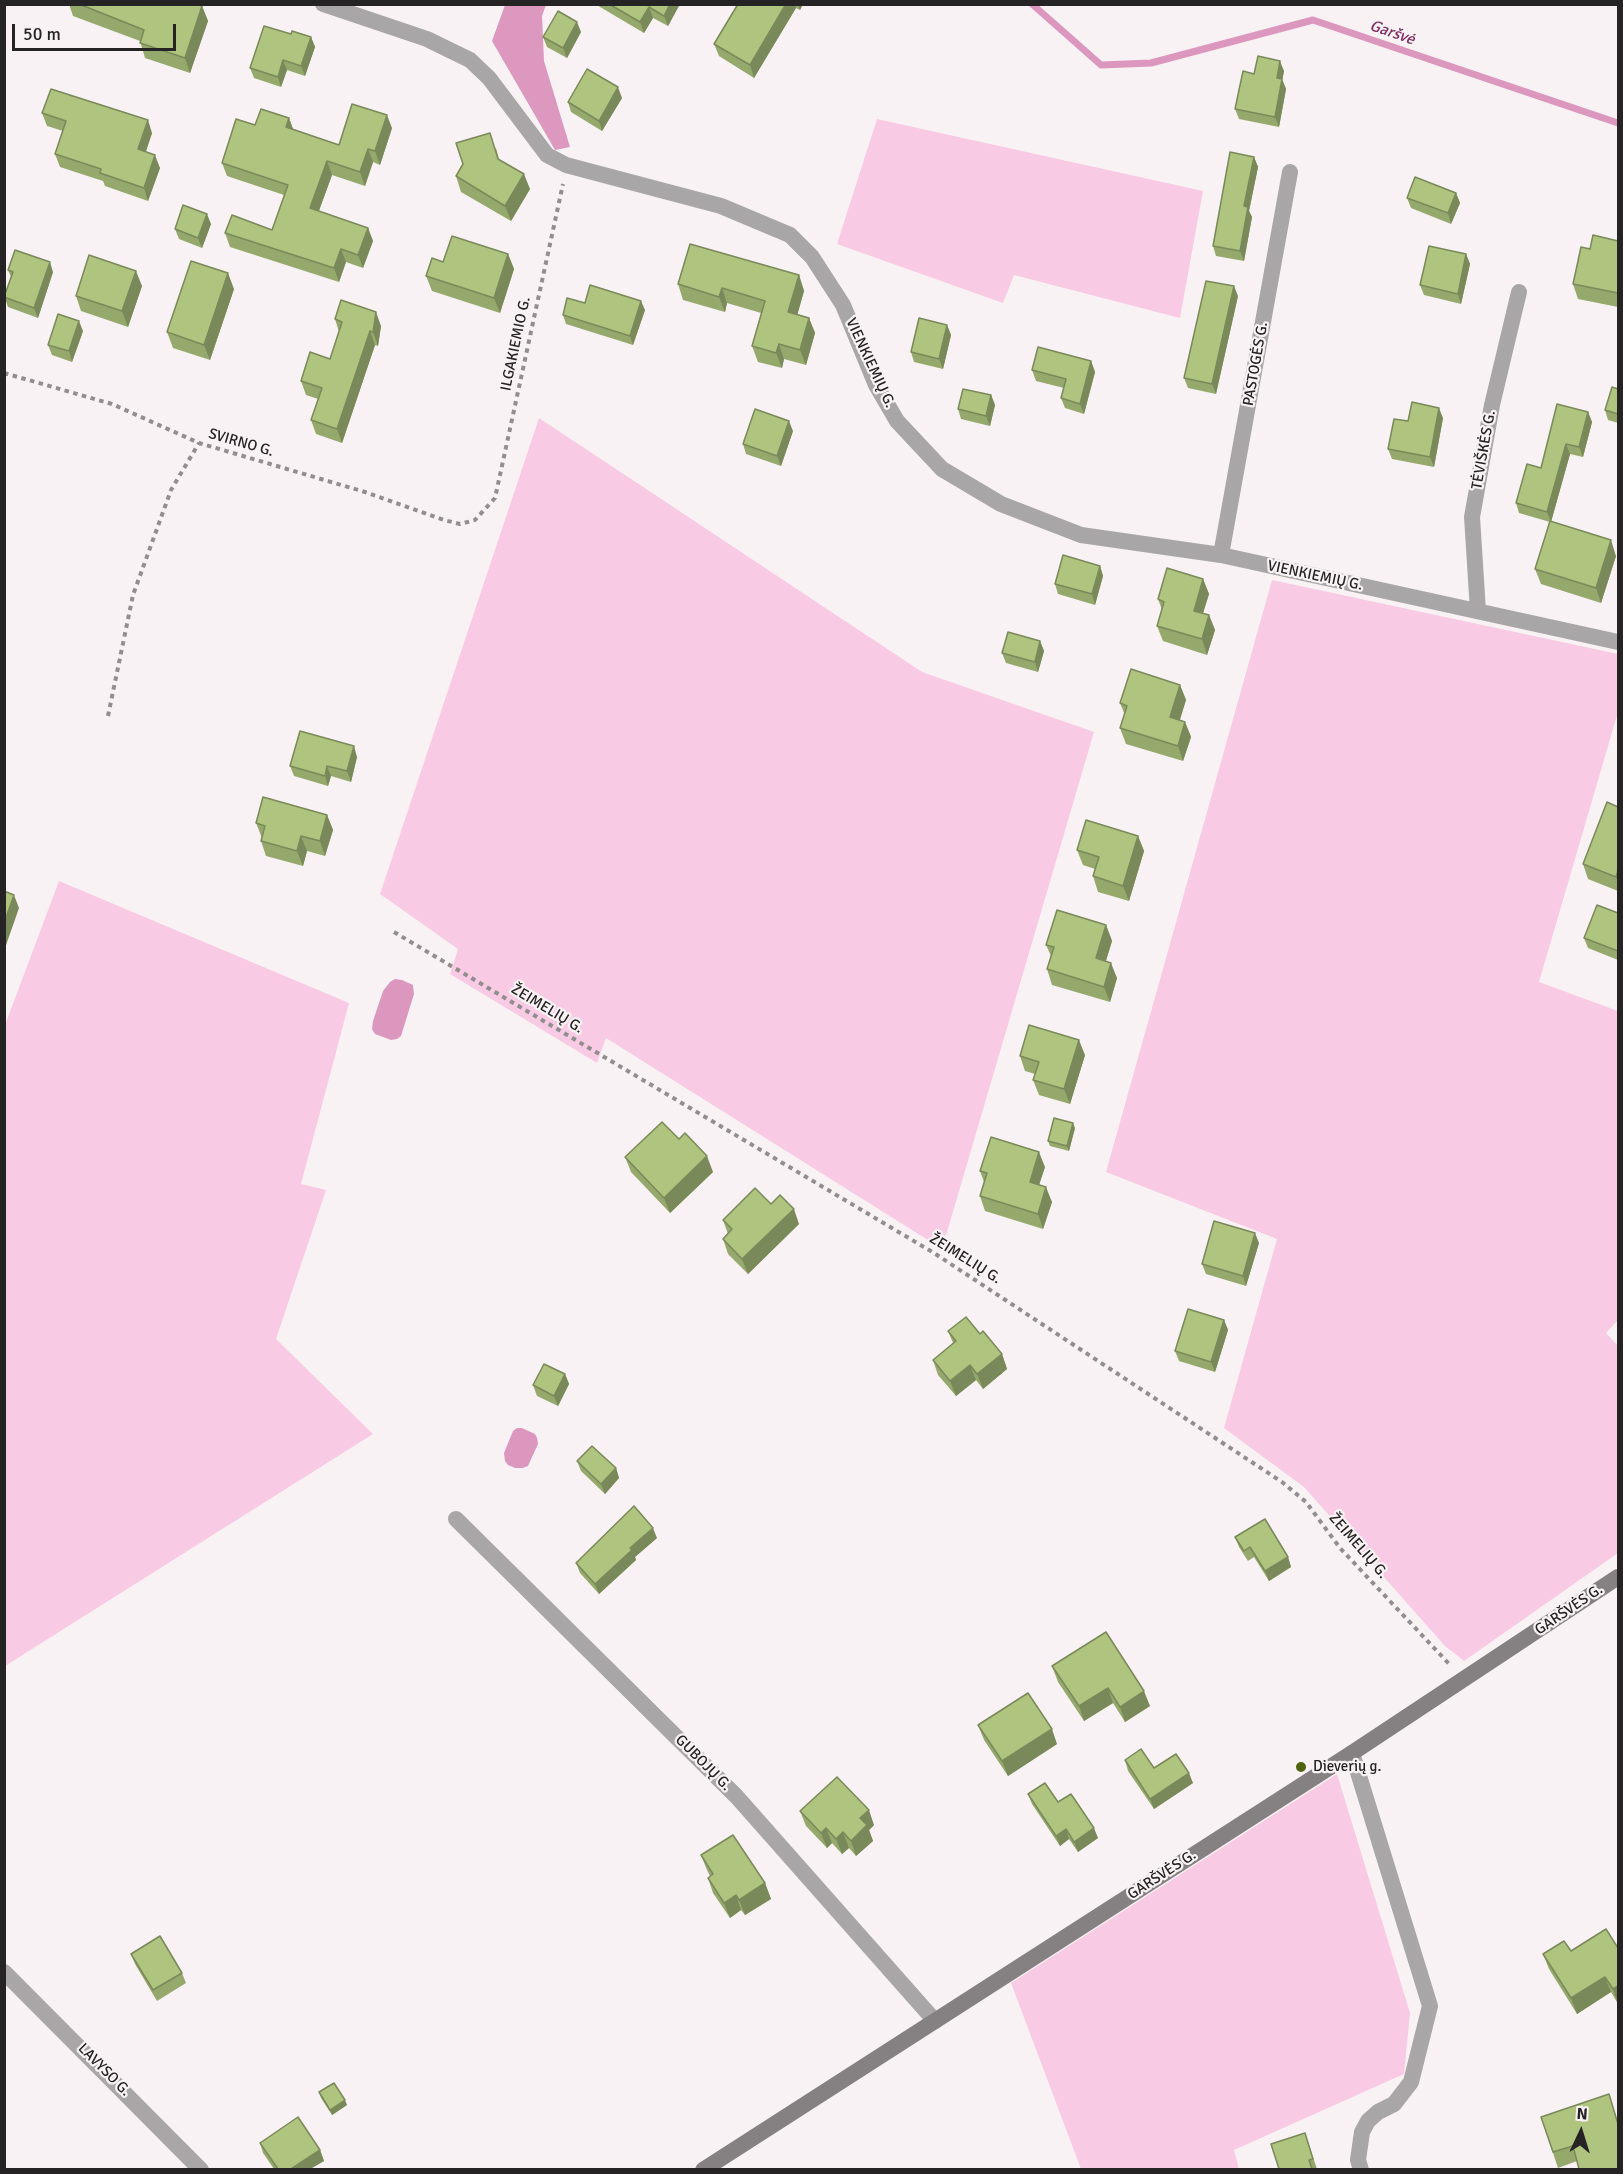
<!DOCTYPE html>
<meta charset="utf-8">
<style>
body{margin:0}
#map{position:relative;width:1623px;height:2174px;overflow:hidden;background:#f9f2f5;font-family:Signika,sans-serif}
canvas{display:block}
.frame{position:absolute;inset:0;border:6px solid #252324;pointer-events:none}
.north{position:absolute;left:1551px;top:2102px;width:60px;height:60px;-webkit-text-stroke:4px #f9f2f5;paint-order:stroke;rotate:4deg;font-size:16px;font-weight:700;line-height:24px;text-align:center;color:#252324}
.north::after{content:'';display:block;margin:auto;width:21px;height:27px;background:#252324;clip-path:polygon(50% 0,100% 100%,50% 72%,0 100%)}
.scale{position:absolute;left:12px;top:24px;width:164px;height:27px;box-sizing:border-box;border:3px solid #252324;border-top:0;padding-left:8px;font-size:18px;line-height:21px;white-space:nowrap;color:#252324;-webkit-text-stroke:4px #f9f2f5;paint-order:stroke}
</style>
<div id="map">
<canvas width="1623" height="2174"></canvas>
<div class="frame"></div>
<div class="north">N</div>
<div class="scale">50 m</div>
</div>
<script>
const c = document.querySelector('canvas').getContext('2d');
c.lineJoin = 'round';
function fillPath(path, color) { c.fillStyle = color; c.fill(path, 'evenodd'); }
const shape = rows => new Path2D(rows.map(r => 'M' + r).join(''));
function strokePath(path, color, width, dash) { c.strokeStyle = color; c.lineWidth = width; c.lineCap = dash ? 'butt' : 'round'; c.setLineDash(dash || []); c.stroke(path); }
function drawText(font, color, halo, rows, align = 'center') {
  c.font = font + ' Signika,sans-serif'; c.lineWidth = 4.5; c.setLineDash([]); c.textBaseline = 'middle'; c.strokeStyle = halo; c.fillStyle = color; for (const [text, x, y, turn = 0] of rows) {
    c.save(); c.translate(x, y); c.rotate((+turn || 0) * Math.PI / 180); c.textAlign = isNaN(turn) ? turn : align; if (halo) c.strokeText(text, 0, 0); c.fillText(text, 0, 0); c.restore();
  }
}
fillPath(shape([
 [877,119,1203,191,1180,318,1014,275,1003,303,837,244],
 [539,418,922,672,1094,732,947,1232,939,1247,606,1038,597,1063,450,974,458,949,380,894],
 [1272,580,1618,654,1618,712,1539,982,1618,1011,1618,1320,1606,1333,1618,1346,1618,1553,1464,1661,1445,1646,1304,1487,1224,1428,1277,1239,1106,1172],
 [59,881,349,1003,301,1184,326,1190,276,1339,373,1434,5,1666,5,1025],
 [1337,1774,1410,2013,1404,2074,1234,2150,1239,2169,1081,2169,1011,1983]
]), '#f8cae3');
fillPath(shape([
 [505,5,546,5,542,16,544,61,570,147,555,150,492,41]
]), '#dc98be');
fillPath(shape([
 [395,979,402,980,413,985,414,994,401,1036,397,1039,391,1040,375,1034,372,1029,373,1021,383,991,390,982],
 [517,1428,522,1428,535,1434,537,1438,538,1444,528,1466,523,1468,515,1468,508,1465,505,1461,504,1453,513,1431]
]), '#dc97be');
strokePath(shape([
 [1032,4,1101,65,1151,63,1313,20,1618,123]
]), '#dc97be', 7);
strokePath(shape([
 [4,373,112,404,199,443,365,492,444,520,460,524,475,520,495,498,563,184],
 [108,716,133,595,171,490,199,443],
 [394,932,934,1253,1282,1482,1306,1502,1340,1548,1451,1666]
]), '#928d8f', 4, [4.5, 4.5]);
strokePath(shape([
 [323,4,427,39,470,60,489,78,547,155,566,165,721,206,790,235,812,257,843,305,876,385,897,421,942,469,1001,504,1081,535,1221,555,1618,642],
 [1221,555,1290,172],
 [1478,611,1472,517,1492,405,1519,292],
 [456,1519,737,1797,935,2021],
 [1352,1753,1430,2006,1411,2082,1394,2104,1378,2112,1368,2121,1362,2132,1358,2160,1361,2170],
 [4,1972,201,2170]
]), '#a9a6a8', 16);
strokePath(shape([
 [703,2170,1352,1753,1618,1577]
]), '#858183', 16);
fillPath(shape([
 [69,4,198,4,202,6,208,21,190,73,145,58,140,41,73,16],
 [595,4,680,4,668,26,653,18,644,33],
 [738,4,803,4,800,10,796,8,754,78,719,56,714,44],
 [581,32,567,58,547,47,543,37],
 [291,34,311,37,315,47,305,76,287,70,281,87,254,78,250,68],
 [1284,71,1282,79,1286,89,1279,127,1239,119,1235,109,1254,74],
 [622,98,602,131,571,112,568,102],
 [42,113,152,133,146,152,160,168,148,201,105,186,103,181,60,167,55,154,63,131,47,126],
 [289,118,293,129,339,145,392,128,380,165,373,162,365,186,332,175,319,211,368,228,373,241,363,268,346,262,339,282,230,247,225,233,272,230,284,195,227,176,222,163,255,125],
 [496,148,499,159,530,189,511,221,461,192,456,176],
 [1254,157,1258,167,1249,211,1252,217,1244,261,1216,256,1213,246],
 [1456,193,1460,203,1451,224,1411,208,1407,198],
 [211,224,202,248,179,239,175,229],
 [1618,241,1618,307,1578,299,1573,284,1590,249],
 [508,254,514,269,500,313,432,291,426,276,443,262],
 [1466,254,1470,264,1461,304,1424,295,1420,285],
 [8,270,53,272,38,318,8,307,4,296,11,277],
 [799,275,804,291,797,314,809,318,815,333,806,365,784,359,782,368,758,362,752,346,761,313,727,303,725,312,683,300,678,284],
 [142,286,128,327,81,311,76,296],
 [234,289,210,360,173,348,167,332],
 [1238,296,1216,394,1188,388,1184,378],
 [585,303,645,310,633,345,566,324,563,315],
 [335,319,381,326,378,346,375,345,342,443,316,434,311,420,318,399,306,395,301,381,330,359,339,332],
 [947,325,951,335,943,369,914,362,911,352],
 [83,331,72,362,52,355,48,345],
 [1091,361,1095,372,1084,414,1065,408,1061,398,1064,388,1036,381,1032,370],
 [1618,389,1618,423,1608,420,1605,410],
 [991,395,995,405,990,426,961,419,958,409],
 [1588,412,1592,422,1583,457,1570,454,1551,522,1616,556,1601,603,1541,584,1535,569,1550,522,1519,513,1516,503],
 [1443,418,1434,467,1392,459,1388,449,1408,421],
 [793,431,781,466,746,454,743,444],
 [1100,566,1103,576,1095,605,1058,594,1055,584],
 [1203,579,1209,594,1203,613,1209,615,1215,630,1207,655,1163,641,1157,626,1162,610,1158,599],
 [1040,641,1044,651,1038,672,1006,663,1002,653],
 [1180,685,1186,700,1179,720,1185,722,1191,737,1183,761,1126,744,1120,728,1125,715,1120,703],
 [357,757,351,782,331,776,328,786,294,776,290,766],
 [1618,807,1618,891,1588,879,1583,864],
 [327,815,333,830,325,856,307,851,303,866,266,856,261,841,262,838,256,823],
 [1138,836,1144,851,1129,901,1098,892,1093,876,1095,869,1083,865,1077,850],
 [1618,913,1618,960,1588,948,1584,938],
 [1106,925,1112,941,1106,961,1117,978,1110,1002,1052,985,1047,969,1051,956,1046,945],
 [1085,1055,1070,1104,1039,1095,1033,1080,1035,1074,1025,1071,1020,1056],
 [1075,1128,1069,1151,1050,1146,1048,1141],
 [679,1139,713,1172,670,1213,631,1172,625,1157],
 [1045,1167,1039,1185,1052,1202,1043,1229,985,1211,980,1196,984,1182,980,1171],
 [771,1204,799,1224,748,1274,728,1254,723,1239,728,1234,723,1220],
 [1259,1243,1246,1286,1206,1274,1202,1264],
 [1224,1320,1228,1330,1215,1372,1179,1361,1175,1351],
 [948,1331,980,1334,1002,1354,1007,1369,983,1389,976,1380,956,1396,938,1375,933,1360,953,1343],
 [565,1374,569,1384,558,1406,537,1396,533,1385],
 [577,1461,616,1468,619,1478,605,1494,581,1471],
 [1235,1537,1288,1557,1291,1567,1269,1581,1254,1557,1248,1561,1239,1547],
 [657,1538,635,1557,636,1560,599,1594,580,1573,576,1563],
 [1052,1666,1150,1706,1125,1722,1113,1703,1084,1721,1058,1682],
 [978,1725,1057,1744,1008,1776,984,1740],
 [1125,1760,1154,1768,1193,1783,1154,1809,1128,1771],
 [1028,1794,1058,1802,1098,1838,1078,1852,1069,1839,1060,1846,1032,1804],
 [800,1811,874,1825,869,1830,873,1841,856,1856,849,1848,842,1854,832,1843,827,1848,806,1826],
 [701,1855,765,1883,771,1899,745,1915,741,1910,730,1918,713,1893,708,1878,710,1876,707,1870],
 [1606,1929,1618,2004,1611,1992,1577,2014,1549,1969,1543,1954,1571,1951],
 [131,1954,182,1973,186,1983,157,2001,135,1964],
 [319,2092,347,2105,332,2115,321,2098],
 [1541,2117,1618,2169,1577,2161,1558,2168],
 [1305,2133,1317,2169,1279,2169],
 [260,2143,320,2150,324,2161,310,2169,274,2169,263,2153]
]), '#96a96d');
fillPath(shape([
 [670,4,680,4,668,26,664,16],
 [786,4,795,4,796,8,754,78,750,65],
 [798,4,803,4,800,10],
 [202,6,208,21,190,73,185,58],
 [649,7,653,18,644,33,640,22],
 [577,22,581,32,567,58,563,48],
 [311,37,315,47,305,76,301,66],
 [283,60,287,70,281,87,278,77],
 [1280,61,1284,71,1281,88,1277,78],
 [1282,79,1286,89,1279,127,1275,117],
 [618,87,622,98,602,131,599,121],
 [387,115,392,128,380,165,375,151],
 [289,118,294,132,286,127],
 [148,120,152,133,142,162,138,149],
 [368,149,373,162,365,186,360,172],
 [155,155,160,168,148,201,144,188],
 [1254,157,1258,167,1249,211,1252,217,1244,261,1240,251,1244,206],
 [327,161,332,175,315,221,310,208],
 [524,174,530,189,511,221,505,206],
 [1456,193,1460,203,1451,224,1448,213],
 [207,214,211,224,202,248,198,238],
 [368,228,373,241,363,268,358,255],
 [341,249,346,262,339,282,334,268],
 [508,254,514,269,500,313,494,298],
 [1466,254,1470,264,1461,304,1458,294],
 [50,262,53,272,38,318,34,308],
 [136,271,142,286,128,327,122,311],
 [228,273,234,289,210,360,204,345],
 [799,275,804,291,794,327,788,312],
 [1234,286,1238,296,1216,394,1212,384],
 [722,288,727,303,725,312,719,297],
 [641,301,645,310,633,345,630,336],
 [376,312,381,326,378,346,373,332],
 [809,318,815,333,806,365,800,350],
 [79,321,83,331,72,362,69,351],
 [947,325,951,335,943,369,939,359],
 [370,331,375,345,342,443,337,429],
 [779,344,784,359,782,368,776,353],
 [1091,361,1095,372,1084,414,1080,404],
 [991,395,995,405,990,426,986,416],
 [1439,408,1443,418,1434,467,1430,457],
 [1588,412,1592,422,1583,457,1579,447],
 [789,421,793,431,781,466,777,456],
 [1566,444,1570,454,1551,522,1547,512],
 [1611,540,1616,556,1601,603,1596,588],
 [1100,566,1103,576,1095,605,1092,594],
 [1203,579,1209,594,1199,626,1194,611],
 [1209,615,1215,630,1207,655,1202,639],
 [1040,641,1044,651,1038,672,1035,662],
 [1180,685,1186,700,1176,733,1170,717],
 [1185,722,1191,737,1183,761,1178,746],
 [354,746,357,757,351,782,347,771],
 [327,766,331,776,328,786,325,776],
 [327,815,333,830,325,856,320,841],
 [301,836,307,851,303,866,297,851],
 [1138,836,1144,851,1129,901,1123,886],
 [1618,870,1618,883,1616,877],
 [14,895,19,908,4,951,4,923],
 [1106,925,1112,941,1102,973,1096,958],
 [1111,963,1117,978,1110,1002,1104,987],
 [1079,1040,1085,1055,1070,1104,1064,1089],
 [1073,1123,1075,1128,1069,1151,1067,1146],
 [1039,1152,1045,1167,1035,1197,1030,1182],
 [707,1156,713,1172,670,1213,664,1198],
 [1046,1187,1052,1202,1043,1229,1038,1214],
 [794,1209,799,1224,748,1274,742,1259],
 [1255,1233,1259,1243,1246,1286,1243,1276],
 [1224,1320,1228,1330,1215,1372,1211,1362],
 [1002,1354,1007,1369,983,1389,977,1374],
 [970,1365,976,1380,956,1396,950,1381],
 [565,1374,569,1384,558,1406,554,1396],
 [616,1468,619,1478,605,1494,601,1484],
 [653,1528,657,1538,635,1557,636,1560,599,1594,595,1584,630,1548],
 [1288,1557,1291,1567,1269,1581,1265,1571],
 [1108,1688,1113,1703,1084,1721,1079,1706],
 [1144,1691,1150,1706,1125,1722,1120,1707],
 [1052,1729,1057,1744,1008,1776,1002,1761],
 [1189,1773,1193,1783,1154,1809,1150,1799],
 [869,1810,874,1825,869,1830,873,1841,856,1856,851,1841,860,1818],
 [826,1828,832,1843,827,1848,821,1833],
 [1094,1828,1098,1838,1078,1852,1074,1842],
 [1066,1829,1069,1839,1060,1846,1056,1836],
 [843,1832,849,1848,842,1854,836,1839],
 [765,1883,771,1899,745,1915,739,1900],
 [736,1895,741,1910,730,1918,724,1903],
 [1605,1977,1611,1992,1577,2014,1571,1998],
 [1618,1986,1618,2004,1613,1989],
 [345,2100,347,2105,332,2115,330,2110],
 [320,2150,324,2161,310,2169,291,2169]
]), '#7a8959');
const building = shape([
 [79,4,198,4,202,6,185,58,140,43,144,30,79,4],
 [609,4,670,4,664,16,649,7,640,22,609,4],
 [738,4,786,4,750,65,714,44,738,4],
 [558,11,577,22,563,48,543,37,558,11],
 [264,26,291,34,292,31,311,37,301,66,283,60,278,77,250,68,264,26],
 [1258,56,1280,61,1277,78,1282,79,1275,117,1235,109,1243,71,1254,74,1258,56],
 [587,69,618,87,599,121,568,102,587,69],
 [51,89,148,120,138,149,155,155,144,188,100,173,101,169,55,154,66,121,42,113,51,89],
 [352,104,387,115,375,151,368,149,360,172,327,161,310,208,368,228,358,255,341,249,334,268,225,233,232,215,272,230,288,185,222,163,236,119,255,125,261,109,289,118,286,127,339,145,352,104],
 [490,133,498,159,524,174,505,206,456,176,463,164,456,143,490,133],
 [1230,152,1254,157,1244,206,1248,207,1240,251,1213,246,1230,152],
 [1415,177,1456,193,1448,213,1407,198,1415,177],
 [183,205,207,214,198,238,175,229,183,205],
 [1593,235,1618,241,1618,293,1573,284,1581,247,1590,249,1593,235],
 [452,236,508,254,494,298,426,276,432,258,443,262,452,236],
 [690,244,799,275,788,312,809,318,800,350,779,344,776,353,752,346,765,301,722,288,719,297,678,284,690,244],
 [1429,246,1466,254,1458,294,1420,285,1429,246],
 [15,250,50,262,34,308,4,297,13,272,8,270,15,250],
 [89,255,136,271,122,311,76,296,89,255],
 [191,261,228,273,204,345,167,332,191,261],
 [1206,281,1234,286,1212,384,1184,378,1206,281],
 [590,285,641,301,630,336,563,315,567,298,585,303,590,285],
 [341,300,376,312,373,332,370,331,337,429,311,420,322,388,301,381,310,352,330,359,342,322,335,319,341,300],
 [58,314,79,321,69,351,48,345,58,314],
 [919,318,947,325,939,359,911,352,919,318],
 [1038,347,1091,361,1080,404,1061,398,1066,379,1032,370,1038,347],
 [1612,387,1618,389,1618,414,1605,410,1612,387],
 [963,389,991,395,986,416,958,409,963,389],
 [1412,402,1439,408,1430,457,1388,449,1394,419,1408,421,1412,402],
 [1557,404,1588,412,1579,447,1566,444,1547,512,1516,503,1527,464,1541,468,1557,404],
 [755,409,789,421,777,456,743,444,755,409],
 [1550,521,1611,540,1596,588,1535,569,1550,521],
 [1063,555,1100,566,1092,594,1055,584,1063,555],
 [1167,568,1203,579,1194,611,1209,615,1202,639,1157,626,1164,602,1158,599,1167,568],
 [1008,632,1040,641,1035,662,1002,653,1008,632],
 [1131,669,1180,685,1170,717,1185,722,1178,746,1120,728,1127,706,1120,703,1131,669],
 [300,731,354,746,347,771,327,766,325,776,290,766,300,731],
 [263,797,327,815,320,841,301,836,297,851,261,841,265,826,256,823,263,797],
 [1607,802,1618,807,1618,870,1616,877,1583,864,1607,802],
 [1086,820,1138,836,1123,886,1093,876,1099,857,1077,850,1086,820],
 [4,891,14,895,4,923,4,891],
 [1597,905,1618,913,1618,951,1584,938,1597,905],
 [1057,910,1106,925,1096,958,1111,963,1104,987,1047,969,1054,947,1046,945,1057,910],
 [1029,1025,1079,1040,1064,1089,1033,1080,1039,1062,1020,1056,1029,1025],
 [1054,1118,1073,1123,1067,1146,1048,1141,1054,1118],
 [662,1122,679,1139,685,1133,707,1156,664,1198,625,1157,662,1122],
 [991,1137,1039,1152,1030,1182,1046,1187,1038,1214,980,1196,987,1173,980,1171,991,1137],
 [755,1188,771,1204,780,1195,794,1209,742,1259,723,1239,732,1229,723,1220,755,1188],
 [1214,1221,1255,1233,1243,1276,1202,1264,1214,1221],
 [1188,1309,1224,1320,1211,1362,1175,1351,1188,1309],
 [966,1317,980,1334,983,1331,1002,1354,977,1374,970,1365,950,1381,933,1360,956,1341,948,1331,966,1317],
 [544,1364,565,1374,554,1396,533,1385,544,1364],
 [592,1446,616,1468,601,1484,577,1461,592,1446],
 [634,1506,653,1528,630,1548,632,1550,595,1584,576,1563,634,1506],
 [1265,1519,1288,1557,1265,1571,1250,1547,1244,1551,1235,1537,1265,1519],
 [1106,1632,1144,1691,1120,1707,1108,1688,1079,1706,1052,1666,1106,1632],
 [1028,1693,1052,1729,1002,1761,978,1725,1028,1693],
 [1141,1749,1154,1768,1176,1754,1189,1773,1150,1799,1125,1760,1141,1749],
 [837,1777,869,1810,860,1818,867,1825,851,1841,843,1832,836,1839,826,1828,821,1833,800,1811,837,1777],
 [1045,1783,1058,1802,1071,1794,1094,1828,1074,1842,1066,1829,1056,1836,1028,1794,1045,1783],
 [733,1835,765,1883,739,1900,736,1895,724,1903,708,1878,713,1874,701,1855,733,1835],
 [1606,1929,1618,1948,1618,1986,1613,1989,1605,1977,1571,1998,1543,1954,1564,1941,1571,1951,1606,1929],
 [160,1936,182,1973,153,1990,131,1954,160,1936],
 [334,2083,345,2100,330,2110,319,2092,334,2083],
 [1609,2094,1618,2124,1618,2169,1579,2169,1573,2146,1553,2152,1541,2117,1609,2094],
 [298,2117,320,2150,291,2169,278,2169,260,2143,298,2117],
 [1305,2133,1313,2159,1309,2160,1312,2169,1279,2169,1271,2144,1305,2133]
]);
fillPath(building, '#aec47f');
strokePath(building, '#7a8959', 1.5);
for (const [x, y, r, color] of [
 [1301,1767,6,"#4e630d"]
]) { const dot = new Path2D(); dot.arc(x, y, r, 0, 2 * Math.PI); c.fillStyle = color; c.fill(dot); strokePath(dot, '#f9f2f5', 2); }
drawText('15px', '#252324', '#f9f2f5', [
 ["ILGAKIEMIO G.",516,344,-78],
 ["VIENKIEMIŲ G.",870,363,65],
 ["PASTOGĖS G.",1256,364,-80],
 ["SVIRNO G.",241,443,16],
 ["TĖVIŠKĖS G.",1484,450,-80],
 ["VIENKIEMIŲ G.",1315,576,12],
 ["ŽEIMELIŲ G.",547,1009,31],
 ["ŽEIMELIŲ G.",965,1259,32],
 ["ŽEIMELIŲ G.",1358,1546,49],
 ["GARŠVĖS G.",1569,1610,-34],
 ["GUBOJŲ G.",703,1763,45],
 ["GARŠVĖS G.",1162,1875,-33],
 ["LAVYSO G.",104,2070,45]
]);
drawText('15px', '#252324', '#f9f2f5', [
 ["Dieverių g.",1313,1767]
], 'left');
drawText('italic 16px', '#7f2f62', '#f9f2f5', [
 ["Garšvė",1392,33,19]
]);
</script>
